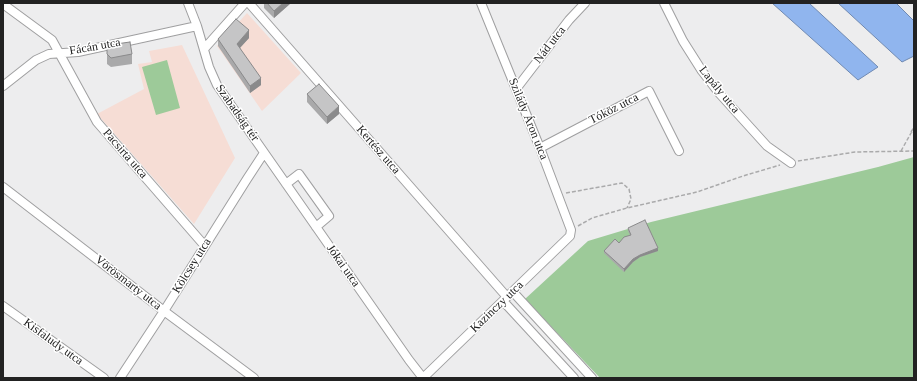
<!DOCTYPE html>
<meta charset="utf-8">
<style>
body{margin:0}
#map{position:relative;width:917px;height:381px;overflow:hidden;background:#ededee;font-family:Georgia,serif}
canvas{display:block}
.frame{position:absolute;inset:0;border:4px solid #222;pointer-events:none}
</style>
<div id="map">
<canvas width="917" height="381"></canvas>
<div class="frame"></div>
</div>
<script>
const c = document.querySelector('canvas').getContext('2d');
c.lineJoin = 'round';
function fillPath(path, color) { c.fillStyle = color; c.fill(path, 'evenodd'); }
const shape = rows => new Path2D(rows.map(r => 'M' + r).join(''));
function strokePath(path, color, width, dash) { c.strokeStyle = color; c.lineWidth = width; c.lineCap = dash ? 'butt' : 'round'; c.setLineDash(dash || []); c.stroke(path); }
function drawText(font, color, halo, rows, align = 'center') {
  c.font = font + ' Georgia,serif'; c.lineWidth = 3; c.setLineDash([]); c.textBaseline = 'middle'; c.strokeStyle = halo; c.fillStyle = color; for (const [text, x, y, turn = 0] of rows) {
    c.save(); c.translate(x, y); c.rotate((+turn || 0) * Math.PI / 180); c.textAlign = isNaN(turn) ? turn : align; if (halo) c.strokeText(text, 0, 0); c.fillText(text, 0, 0); c.restore();
  }
}
fillPath(shape([
 [247,13,301,73,262,111,217,46],
 [182,45,235,158,194,224,97,114,144,89,138,64,152,62,149,51]
]), '#f6ddd5');
fillPath(shape([
 [167,60,180,108,156,115,142,67],
 [914,157,914,378,600,378,525,299,588,241,651,222,878,167]
]), '#9dca99');
const water = shape([
 [772,3,809,3,878,67,858,80,772,3],
 [838,3,896,3,914,21,914,56,902,62,838,3]
]);
fillPath(water, '#90b5ee');
strokePath(water, '#6f89b1', 1);
const minor = shape([
 [188,3,197,26,209,67,217,85,409,360,423,378,570,236,571,230,540,148,481,3],
 [249,3,507,297],
 [664,3,683,41,702,71,719,93,767,146,791,163],
 [3,4,52,40,97,122,204,245],
 [204,49,245,3],
 [3,86,36,60,49,54,78,52,197,26],
 [516,89,569,20,585,3],
 [540,148,649,91,679,151],
 [286,184,299,174,329,216,316,227],
 [3,187,164,311,254,378],
 [513,292,592,378],
 [503,301,574,378],
 [3,306,104,378],
 [120,378,164,311,247,179,264,153]
]);
strokePath(minor, '#9f9fa0', 10);
strokePath(shape([
 [911,132,914,127],
 [901,151,911,133,914,131],
 [798,161,855,152,914,151],
 [566,193,622,183,629,189,631,199,627,208],
 [578,226,592,218,627,208,697,192,743,176,780,165]
]), '#aaaaab', 1.5, [4, 2]);
strokePath(minor, '#fff', 8);
fillPath(shape([
 [264,3,291,3,274,18,264,8],
 [249,38,240,48,261,85,250,93,218,46,218,39],
 [107,49,132,54,132,64,111,67,107,64],
 [307,94,339,114,327,124,307,102],
 [628,228,658,251,640,257,633,262,624,272,604,253,604,251,619,243,630,235,628,231]
]), '#a9a9aa');
fillPath(shape([
 [283,3,291,3,274,18,274,11],
 [249,30,249,38,237,51,237,44],
 [261,78,261,85,250,93,250,86],
 [339,106,339,114,327,124,327,117],
 [658,248,658,251,640,257,633,262,624,272,624,269,633,259,640,255]
]), '#8a8a8b');
const building = shape([
 [267,3,283,3,274,11,267,3],
 [236,19,249,30,237,44,261,78,250,86,218,39,236,19],
 [130,42,132,54,111,58,107,54,107,49,109,45,130,42],
 [319,84,339,106,327,117,307,94,319,84],
 [645,220,658,248,640,255,633,259,624,269,604,251,615,239,619,243,624,237,631,235,628,228,645,220]
]);
fillPath(building, '#c5c5c6');
strokePath(building, '#8a8a8b', 1);
drawText('12px', '#222', '#fff', [
 ["Nád utca",550,45,-52],
 ["Fácán utca",95,47,-10],
 ["Lapály utca",719,90,51],
 ["Tóköz utca",614,109,-27],
 ["Szabadság tér",237,113,55],
 ["Szilády Áron utca",528,119,68],
 ["Kertész utca",378,150,49],
 ["Pacsirta utca",125,154,49],
 ["Kölcsey utca",192,266,-58],
 ["Jókai utca",343,266,55],
 ["Vörösmarty utca",128,283,38],
 ["Kazinczy utca",497,307,-44],
 ["Kisfaludy utca",53,342,36]
]);
</script>
